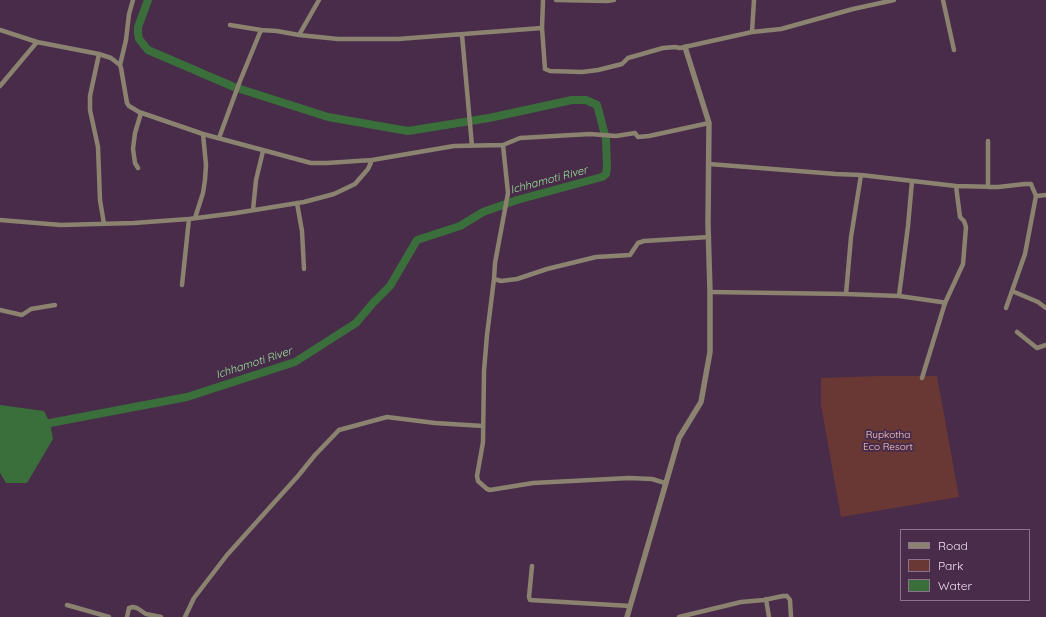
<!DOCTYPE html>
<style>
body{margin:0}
#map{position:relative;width:1046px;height:617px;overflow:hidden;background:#482c4a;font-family:Quicksand,sans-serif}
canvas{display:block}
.legend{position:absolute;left:900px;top:529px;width:130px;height:72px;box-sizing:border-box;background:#482c4a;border:1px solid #8b738d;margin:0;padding:5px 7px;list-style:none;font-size:12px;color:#f0def1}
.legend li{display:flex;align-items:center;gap:8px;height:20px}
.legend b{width:20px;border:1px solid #8b738d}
</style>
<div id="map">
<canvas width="1046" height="617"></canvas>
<ul class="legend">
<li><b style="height:5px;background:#8b8270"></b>Road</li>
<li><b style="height:11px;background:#693835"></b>Park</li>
<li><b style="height:11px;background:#3a6e3b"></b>Water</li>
</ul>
</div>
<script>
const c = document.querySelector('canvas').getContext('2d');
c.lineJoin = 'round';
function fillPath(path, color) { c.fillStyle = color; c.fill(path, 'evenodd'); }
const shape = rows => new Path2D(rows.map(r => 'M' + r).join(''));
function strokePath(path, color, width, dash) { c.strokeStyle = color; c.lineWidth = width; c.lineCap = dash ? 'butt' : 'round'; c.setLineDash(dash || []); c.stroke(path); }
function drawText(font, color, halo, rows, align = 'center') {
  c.font = font + ' Quicksand,sans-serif'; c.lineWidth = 4; c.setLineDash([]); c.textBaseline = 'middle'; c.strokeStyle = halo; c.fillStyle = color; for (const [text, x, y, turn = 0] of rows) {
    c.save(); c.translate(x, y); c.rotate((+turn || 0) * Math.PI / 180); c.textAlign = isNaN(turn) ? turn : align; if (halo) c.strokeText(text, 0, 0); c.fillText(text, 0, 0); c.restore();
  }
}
fillPath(shape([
 [881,376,937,376,959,497,841,517,821,405,821,378]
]), '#693835');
fillPath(shape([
 [0,405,44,411,50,423,53,439,27,483,6,483,0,473]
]), '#3a6e3b');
strokePath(shape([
 [40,426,50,423,187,397,295,362,356,323,373,303,390,286,417,240,460,226,483,212,517,200,602,177,606,174,607,168,606,139,600,116,597,105,586,100,572,100,489,118,408,131,328,117,234,87,148,50,139,39,138,33,138,27,148,0]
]), '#3a6e3b', 8);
strokePath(shape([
 [556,0,607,1,614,0],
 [943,0,954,50],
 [543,1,542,28,545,69,550,71,582,72,598,70,622,64,628,58,663,48,675,47,680,48,752,32,781,29,853,9,894,0],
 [230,25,261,30,277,31,299,35,338,39,398,39,542,28],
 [0,30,37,42,99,54,111,58,120,65,121,68,127,103,129,106,139,112,203,134,311,163,327,163,372,160,454,146,503,145,520,138,590,134,616,136,635,133,638,137,649,136,709,123],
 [752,32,754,0],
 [299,35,319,0],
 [462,35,472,146],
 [99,54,90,96,90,110,98,147,100,200,104,224],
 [120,65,126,40,129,14,133,0],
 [0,86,37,42],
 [219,138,240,81,261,30],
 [988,141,988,187],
 [503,145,508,193,495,263,494,279,501,281,517,279,547,269,596,257,630,255,638,243,644,241,709,237],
 [709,164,836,174,861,175,956,186,998,187,1025,184,1031,184,1036,196,1046,195],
 [138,168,135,163,133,149,135,133,141,113],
 [297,203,302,231,304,269],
 [253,210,256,180,263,151],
 [195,218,203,193,205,180,206,165,203,134],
 [0,220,61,225,134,223,189,219,236,213,304,202,334,194,355,184,368,169,372,160],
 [494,279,487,335,484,371,483,442,477,476,478,481,487,489,490,490,533,483,629,478,652,479,665,483],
 [182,285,189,219],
 [1012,291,1038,302,1046,308],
 [710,292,846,294,899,296,941,302,945,303,922,378],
 [846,294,851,237,861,175],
 [899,296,908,226,912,181],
 [945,303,963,264,966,227,964,221,960,217,956,186],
 [1006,308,1025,254,1036,196],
 [0,310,22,315,31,309,55,305],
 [1017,332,1037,348,1046,345],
 [532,566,529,597,530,600,630,606],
 [766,599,769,617],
 [67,605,109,617],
 [127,617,129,608,133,607,137,608,146,614,161,617],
 [185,617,194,598,227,555,298,476,315,455,339,430,387,417,435,423,483,426],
 [679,617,741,602,764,600,783,596,787,596,790,600,791,617]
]), '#8b8270', 4.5);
strokePath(shape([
 [627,617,679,438,701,402,710,352,710,292,708,224,709,123,685,47]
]), '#8b8270', 5.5);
drawText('10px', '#f6c9c5', '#482c4a', [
 ["Rupkotha",888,435],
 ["Eco Resort",888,447]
]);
drawText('italic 11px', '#99e598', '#482c4a', [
 ["Ichhamoti River",549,180,-15],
 ["Ichhamoti River",254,363,-18]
]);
</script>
